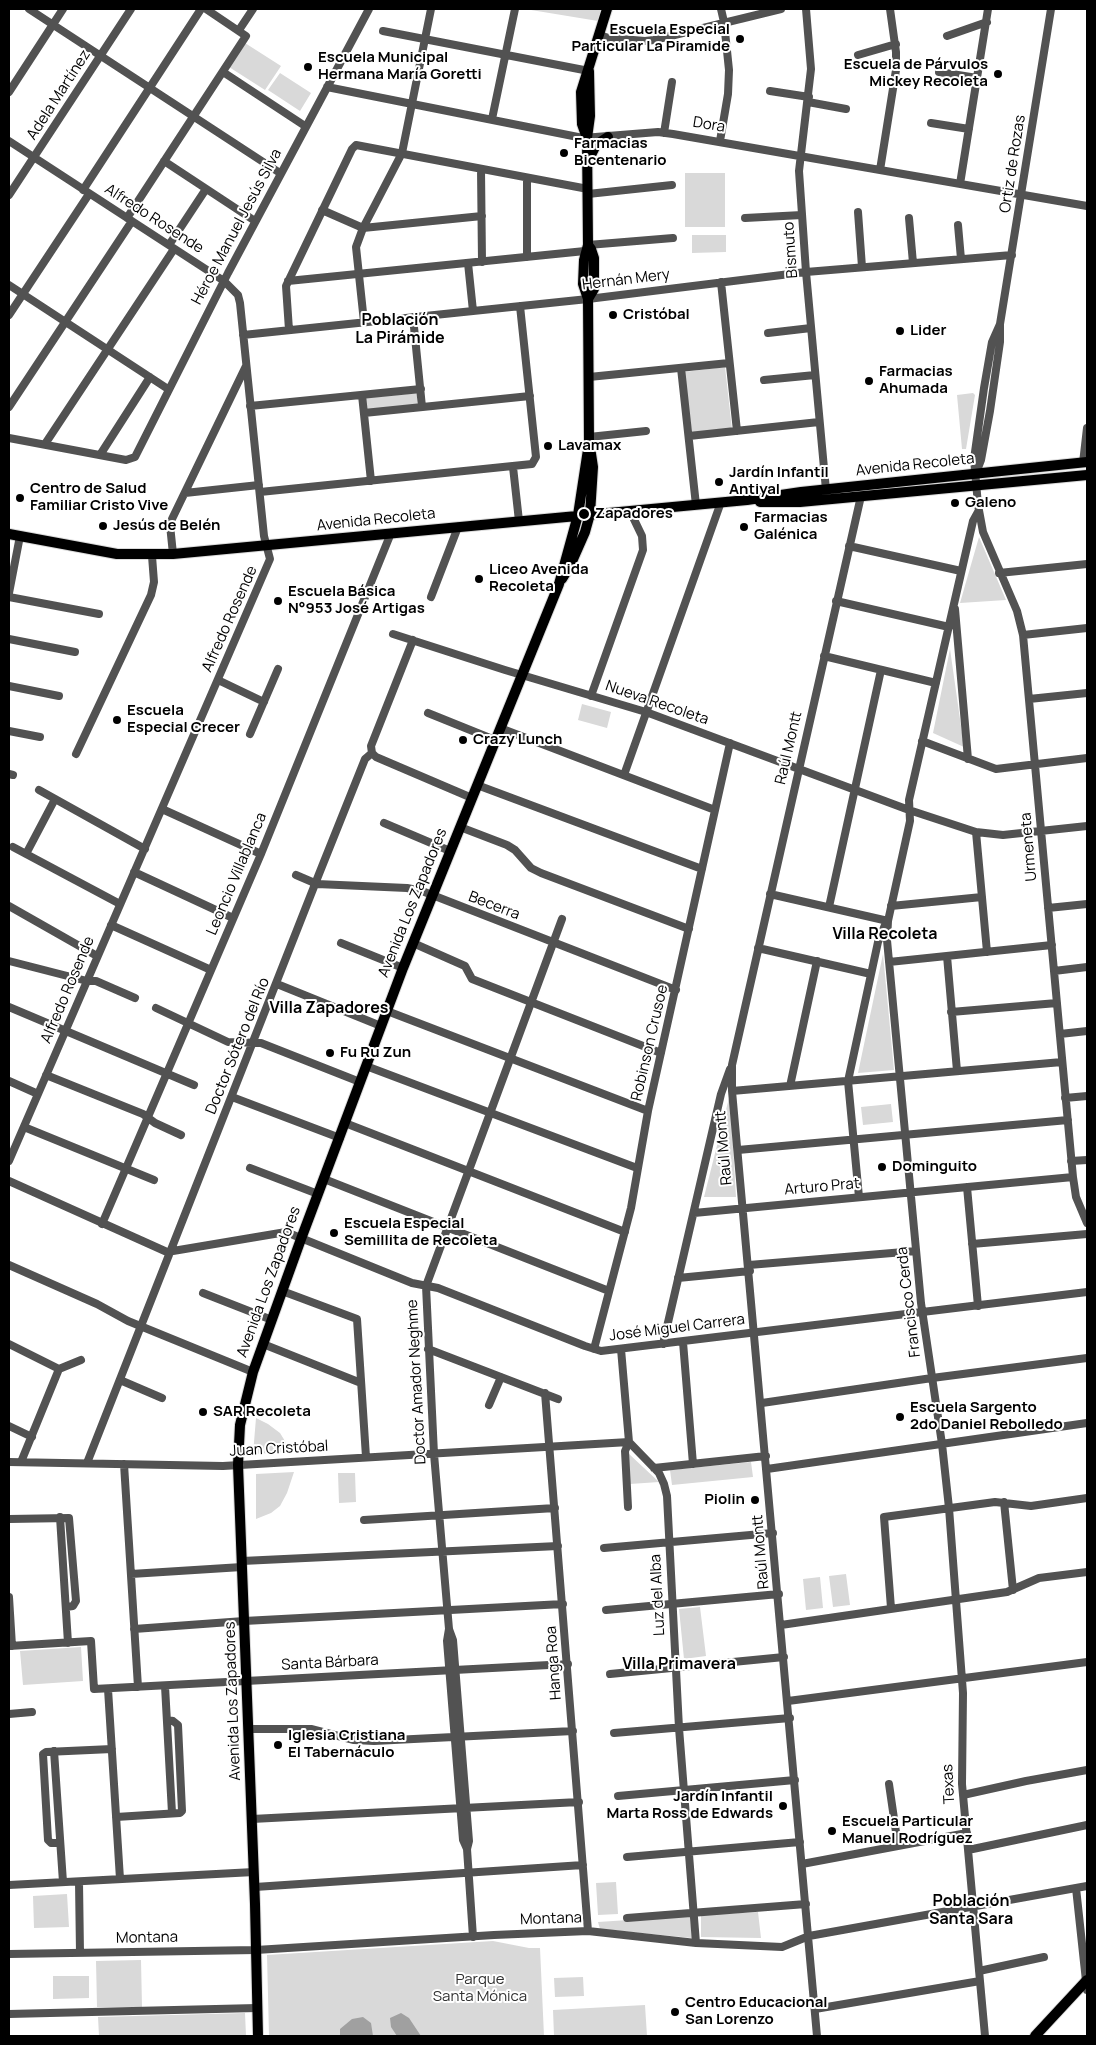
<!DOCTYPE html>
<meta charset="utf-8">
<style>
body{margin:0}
#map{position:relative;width:1096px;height:2045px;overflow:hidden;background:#fff;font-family:Manrope,sans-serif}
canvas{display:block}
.frame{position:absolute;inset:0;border:10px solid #000;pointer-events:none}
</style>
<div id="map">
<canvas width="1096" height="2045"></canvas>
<div class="frame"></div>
</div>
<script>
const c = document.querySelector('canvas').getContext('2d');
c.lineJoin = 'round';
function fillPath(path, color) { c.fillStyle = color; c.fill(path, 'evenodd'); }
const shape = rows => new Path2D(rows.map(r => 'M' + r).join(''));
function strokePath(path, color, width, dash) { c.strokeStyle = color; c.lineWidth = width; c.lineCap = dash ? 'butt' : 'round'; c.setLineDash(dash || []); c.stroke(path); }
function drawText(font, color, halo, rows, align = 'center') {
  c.font = font + ' Manrope,sans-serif'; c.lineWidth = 4; c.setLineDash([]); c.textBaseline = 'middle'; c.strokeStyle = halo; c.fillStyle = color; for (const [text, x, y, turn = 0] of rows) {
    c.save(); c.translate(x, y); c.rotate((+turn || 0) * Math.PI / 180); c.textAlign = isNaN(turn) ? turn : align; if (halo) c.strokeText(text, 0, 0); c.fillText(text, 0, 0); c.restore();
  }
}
fillPath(shape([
 [525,9,602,9,598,21],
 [245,43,281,66,265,90,229,67],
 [280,73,311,93,300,111,268,90],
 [685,173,725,173,725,227,685,227],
 [692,235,726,235,726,252,692,253],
 [725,367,732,429,692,434,684,372],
 [417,393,417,405,369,410,365,407,364,398],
 [973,393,975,395,966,449,962,449,957,395],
 [979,537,1006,600,960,603],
 [950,649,964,747,933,733],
 [582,704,611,712,607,728,578,720],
 [883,954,894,1070,858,1073],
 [730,1094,736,1197,704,1197],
 [891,1104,893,1122,863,1125,861,1107],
 [256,1418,268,1424,280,1433,288,1446,288,1452,253,1454],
 [628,1453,659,1482,630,1484],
 [751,1462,753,1477,672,1485,670,1470],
 [294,1472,287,1493,280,1506,271,1513,256,1519,256,1474],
 [338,1473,355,1473,356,1502,339,1503],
 [846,1574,850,1605,833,1607,829,1576],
 [820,1577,823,1608,806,1610,803,1579],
 [700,1607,706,1656,684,1659,679,1609],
 [81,1647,83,1681,23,1685,20,1651],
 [616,1882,618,1914,598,1915,596,1883],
 [67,1894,69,1927,34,1928,33,1896],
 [758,1912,761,1938,701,1937,701,1915],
 [690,1916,692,1938,600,1929,598,1922],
 [493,1941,529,1948,540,1948,544,2036,269,2036,267,1955],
 [141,1960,142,2007,97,2007,96,1961],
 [53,1976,89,1976,89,1998,53,1999],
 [583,1977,584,1996,555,1997,554,1978],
 [645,2005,647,2036,554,2036,553,2010],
 [245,2013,246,2036,99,2036,98,2017]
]), '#d9d9d9');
fillPath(shape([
 [401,2013,409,2018,421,2036,397,2036,391,2027,390,2018],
 [363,2017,371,2023,373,2036,340,2036,340,2029,352,2019]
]), '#a0a0a0');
const major = shape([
 [587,138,582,124,581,92,607,9],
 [589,159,596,145,608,137],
 [588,299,594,289,594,258,591,249,588,245],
 [760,502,800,502,1087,475],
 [9,534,117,554,173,554,747,500,801,492,1087,462],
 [562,579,570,566,585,532,590,514,593,467,590,447],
 [258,2036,255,1904,238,1465,240,1425,253,1372,301,1239,403,968,559,584,578,515,589,443,588,299,583,284,584,260,588,245,587,138,590,116,589,71],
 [1035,2036,1087,1980]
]);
strokePath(major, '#dbdbdb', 12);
strokePath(shape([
 [29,9,280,173],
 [806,9,811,69,799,171,806,272,826,490],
 [239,30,253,9],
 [383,31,589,71],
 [599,35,609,38,645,41,654,40,781,9],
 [947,36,987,22],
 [858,55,896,44],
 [223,72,305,126],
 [939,72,977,78],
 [327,87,583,138,658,132,673,134,1087,206],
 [770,91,809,97],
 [9,92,63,9],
 [808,102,846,109],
 [492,119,515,9],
 [931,123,969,129],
 [664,133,672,82],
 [9,141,224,281,238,295,240,303,264,536,270,559,9,1161],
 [720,141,728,94,729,70,724,22,721,9],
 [164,161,255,221],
 [481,169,482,262],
 [880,170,896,70,896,52,890,9],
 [960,184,988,9],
 [83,190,201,9],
 [588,194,672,185],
 [9,195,131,9],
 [322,210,363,228,482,216],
 [858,212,862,267],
 [127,218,246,36,206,9],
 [745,218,802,215],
 [909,218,913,263],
 [958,225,961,259],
 [169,245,206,189],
 [588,245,673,238],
 [527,257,527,178],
 [468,263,473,311],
 [288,281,585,251],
 [721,282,737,431],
 [9,285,168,389],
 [9,315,89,194],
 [413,317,422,407],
 [364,322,356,247,363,228,402,153,431,9],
 [1000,324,992,342,984,388,974,459,978,505,983,532,1017,611,1023,635,1073,1177,1076,1197,1087,1223],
 [289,330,286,286,352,149,356,145,588,189],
 [768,333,811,328],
 [243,335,588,299,806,272,1012,255],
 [681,368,696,505],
 [589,377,729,363],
 [764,380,815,375],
 [362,395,371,481],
 [250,406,421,389],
 [9,407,132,221],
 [364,413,530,396],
 [689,436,819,422],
 [589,437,646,431],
 [9,438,126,460,135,457,228,273,369,9],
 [45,444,174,249],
 [100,455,150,377],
 [1083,463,1087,428],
 [513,467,519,521],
 [976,473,981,460,990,411,1000,342,1000,324,1051,9],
 [260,492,532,464,536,457,520,306],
 [185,493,259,485],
 [978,512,973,521,909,800,910,821,888,921,887,940,921,1303,942,1444,949,1508,963,1693,962,1784,985,2036],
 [849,546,961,571],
 [173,554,170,525,172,519,246,366],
 [999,573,1087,564],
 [9,593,20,536],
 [9,597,99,614],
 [431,597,458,527],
 [836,601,949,627],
 [955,609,968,759],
 [393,634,505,670,646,712,909,810,976,832,1003,835,1087,826],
 [1023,635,1087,628],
 [9,639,75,652],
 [824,656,936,683],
 [218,680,264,702],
 [9,686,59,696],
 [591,696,643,550,642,536,630,511],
 [1029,699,1087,693],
 [428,713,495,740],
 [500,728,715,810],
 [9,731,40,737],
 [250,734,278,669],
 [922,741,996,769,1087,758],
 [372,753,376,757,472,798],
 [76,754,151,595,154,582,152,556],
 [9,774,13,775],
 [624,775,721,502],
 [477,785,702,869],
 [39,790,145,849],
 [162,809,261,854],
 [384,823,450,851],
 [460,827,507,845,515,850,531,868,541,873,689,929],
 [976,832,987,952],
 [13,847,120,904],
 [26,854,55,799],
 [134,872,233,918],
 [296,875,317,884,407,888,422,891,676,990],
 [770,894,888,921],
 [9,906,97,956],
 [891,906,982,897],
 [829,907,881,670],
 [1048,908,1087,904],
 [111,925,211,970],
 [341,943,403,968],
 [413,943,465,966,472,979,661,1053],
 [758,948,871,974],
 [947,956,957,1071],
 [9,961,87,981,96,981,135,998],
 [889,962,1052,945],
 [1054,971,1087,967],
 [277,984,381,1026],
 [9,1007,194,1085],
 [156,1008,228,1042,261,1043,360,1082],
 [387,1011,648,1111],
 [951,1012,1057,1003],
 [1060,1034,1087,1031],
 [366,1066,637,1168],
 [46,1075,143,1114,155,1123,181,1135],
 [9,1081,38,1094],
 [790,1086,817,961],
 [732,1091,1062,1062],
 [232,1097,340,1138],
 [1065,1098,1087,1096],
 [345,1123,625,1232],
 [24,1127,154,1180],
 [738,1150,1068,1120],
 [1071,1161,1087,1160],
 [250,1168,318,1194],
 [324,1179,609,1291],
 [9,1181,167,1252,286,1232,412,1283,438,1288,585,1346,601,1351,1087,1292],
 [967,1187,978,1306],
 [859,1197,848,1081,878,942,885,925],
 [694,1213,1073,1177],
 [102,1224,261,854,391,533],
 [972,1244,1087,1234],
 [9,1265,97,1304,128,1321,253,1372],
 [749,1265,916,1251],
 [678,1278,750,1271],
 [282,1291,357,1319,366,1457],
 [203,1293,272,1320],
 [683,1342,693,1464],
 [9,1344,59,1369],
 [263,1344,361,1383],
 [663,1344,721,1094,730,1069],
 [428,1349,558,1399],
 [594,1349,631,1208,648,1111,730,743],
 [621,1349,629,1442,659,1473,664,1484,667,1496,679,1728,696,1943],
 [59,1369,81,1360],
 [120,1380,162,1398],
 [545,1393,588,1931],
 [762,1403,932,1378,1087,1358],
 [489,1405,501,1377],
 [9,1426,32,1437],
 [9,1462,223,1466,629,1442],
 [21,1462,59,1369],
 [87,1463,319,874,365,759,372,753,371,746,413,640],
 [124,1464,138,1687],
 [654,1468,766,1456],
 [767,1469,1087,1423],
 [1004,1502,1013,1590],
 [628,1507,625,1451,629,1442],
 [60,1517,68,1643],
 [9,1519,69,1518,76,1601,73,1606,66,1607],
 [364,1520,555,1508],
 [604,1548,773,1533],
 [242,1561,558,1546],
 [131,1574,242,1567],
 [9,1597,12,1646],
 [891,1608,884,1517,995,1502,1031,1506,1087,1498],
 [606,1610,779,1594],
 [781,1625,1007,1592,1039,1578,1087,1572],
 [134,1629,244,1621,563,1604],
 [449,1629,447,1641,463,1840,467,1849],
 [9,1646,91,1641,94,1689,568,1664],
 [610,1674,784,1657],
 [165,1686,172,1813],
 [108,1689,120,1879],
 [788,1701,1087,1662],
 [9,1714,32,1712],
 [249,1729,311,1729,354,1740,374,1741,573,1731],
 [614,1733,790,1718],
 [54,1751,63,1882],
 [889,1784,898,1846],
 [963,1795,1026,1781,1087,1770],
 [618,1796,795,1780],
 [116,1817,180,1813,182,1811,178,1725,173,1721,167,1720],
 [252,1819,579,1802],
 [60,1843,51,1843,48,1840,43,1754,46,1752,112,1749],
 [968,1850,1087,1825],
 [627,1857,800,1842],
 [802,1864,967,1833],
 [79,1882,80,1953],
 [9,1885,254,1872],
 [255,1887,583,1865],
 [1076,1888,1087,1990],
 [627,1918,806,1904],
 [473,1937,467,1849,469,1841,453,1640,449,1629,434,1454,426,1286,562,919],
 [9,1954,256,1950,494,1935,588,1931,696,1943,782,1947,809,1936,1087,1886],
 [979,1971,1044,1957],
 [815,2009,980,1981],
 [9,2014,257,2008],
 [817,2036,732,1091,732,1065,861,496]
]), '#525252', 8);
strokePath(major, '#000', 10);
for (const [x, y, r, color] of [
 [740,39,5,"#000"],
 [308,67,5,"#000"],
 [998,74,5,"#000"],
 [564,153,5,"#000"],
 [613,315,5,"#000"],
 [900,331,5,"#000"],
 [869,381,5,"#000"],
 [548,446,5,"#000"],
 [719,482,5,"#000"],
 [20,498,5,"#000"],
 [955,503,5,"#000"],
 [584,514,6,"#000"],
 [103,526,5,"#000"],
 [744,527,5,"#000"],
 [479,579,5,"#000"],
 [278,601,5,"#000"],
 [117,720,5,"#000"],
 [463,740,5,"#000"],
 [330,1053,5,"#000"],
 [882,1167,5,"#000"],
 [334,1233,5,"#000"],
 [203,1412,5,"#000"],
 [900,1417,5,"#000"],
 [755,1500,5,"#000"],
 [278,1745,5,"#000"],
 [783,1806,5,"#000"],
 [832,1831,5,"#000"],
 [675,2012,5,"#000"]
]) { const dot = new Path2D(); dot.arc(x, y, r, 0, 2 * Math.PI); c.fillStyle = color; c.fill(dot); strokePath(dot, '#fff', 2); }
drawText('bold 15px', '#000', '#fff', [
 ["Escuela Especial",730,30,"right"],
 ["Particular La Piramide",730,47,"right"],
 ["Escuela Municipal",318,58],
 ["Hermana María Goretti",318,75],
 ["Escuela de Párvulos",988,65,"right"],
 ["Mickey Recoleta",988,82,"right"],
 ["Farmacias",574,144],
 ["Bicentenario",574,161],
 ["Cristóbal",623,315],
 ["Lider",910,331],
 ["Farmacias",879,372],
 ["Ahumada",879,389],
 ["Lavamax",558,446],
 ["Jardín Infantil",729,473],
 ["Antiyal",729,490],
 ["Centro de Salud",30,489],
 ["Familiar Cristo Vive",30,506],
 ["Galeno",965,503],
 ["Zapadores",595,514],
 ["Farmacias",754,518],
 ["Galénica",754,535],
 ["Jesús de Belén",113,526],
 ["Liceo Avenida",489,570],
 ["Recoleta",489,587],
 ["Escuela Básica",288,592],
 ["N°953 José Artigas",288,609],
 ["Escuela",127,711],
 ["Especial Crecer",127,728],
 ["Crazy Lunch",473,740],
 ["Fu Ru Zun",340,1053],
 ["Dominguito",892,1167],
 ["Escuela Especial",344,1224],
 ["Semillita de Recoleta",344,1241],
 ["Escuela Sargento",910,1408],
 ["2do Daniel Rebolledo",910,1425],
 ["SAR Recoleta",213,1412],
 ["Piolin",745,1500,"right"],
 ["Iglesia Cristiana",288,1736],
 ["El Tabernáculo",288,1753],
 ["Jardín Infantil",773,1797,"right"],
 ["Marta Ross de Edwards",773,1814,"right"],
 ["Escuela Particular",842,1822],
 ["Manuel Rodríguez",842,1839],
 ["Centro Educacional",685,2003],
 ["San Lorenzo",685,2020]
], 'left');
drawText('15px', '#000', '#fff', [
 ["Adela Martínez",59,95,-57],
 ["Dora",709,125,9],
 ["Ortiz de Rozas",1013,164,-81],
 ["Alfredo Rosende",154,219,33],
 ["Héroe Manuel Jesús Silva",237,227,-62],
 ["Bismuto",791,250,-94],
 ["Hernán Mery",626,280,-7],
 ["Avenida Recoleta",915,465,-6],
 ["Avenida Recoleta",376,520,-6],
 ["Alfredo Rosende",230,619,-66],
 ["Nueva Recoleta",657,703,19],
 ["Raúl Montt",789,748,-77],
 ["Urmeneta",1029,847,-95],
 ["Leoncio Villablanca",237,874,-67],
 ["Avenida Los Zapadores",413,903,-68],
 ["Becerra",494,906,21],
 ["Alfredo Rosende",68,990,-67],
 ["Robinson Crusoe",650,1043,-77],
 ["Doctor Sótero del Río",238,1046,-68],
 ["Raúl Montt",724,1148,-95],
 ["Arturo Prat",822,1187,-5],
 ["Avenida Los Zapadores",269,1282,-70],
 ["Francisco Cerda",909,1302,-97],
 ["José Miguel Carrera",677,1328,-7],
 ["Doctor Amador Neghme",417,1382,-93],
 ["Juan Cristóbal",279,1449,-3],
 ["Raúl Montt",761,1552,-95],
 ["Luz del Alba",658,1595,-93],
 ["Santa Bárbara",330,1663,-3],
 ["Hanga Roa",554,1663,-94],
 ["Avenida Los Zapadores",233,1701,-92],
 ["Texas",949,1784,-93],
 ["Montana",551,1919,-2],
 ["Montana",147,1938,-1]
]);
drawText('15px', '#303030', '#fff', [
 ["Parque",480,1980],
 ["Santa Mónica",480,1997]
]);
drawText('bold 16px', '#000', '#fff', [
 ["Población",400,321],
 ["La Pirámide",400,339],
 ["Villa Recoleta",885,935],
 ["Villa Zapadores",329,1009],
 ["Villa Primavera",679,1665],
 ["Población",971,1902],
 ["Santa Sara",971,1920]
]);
</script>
